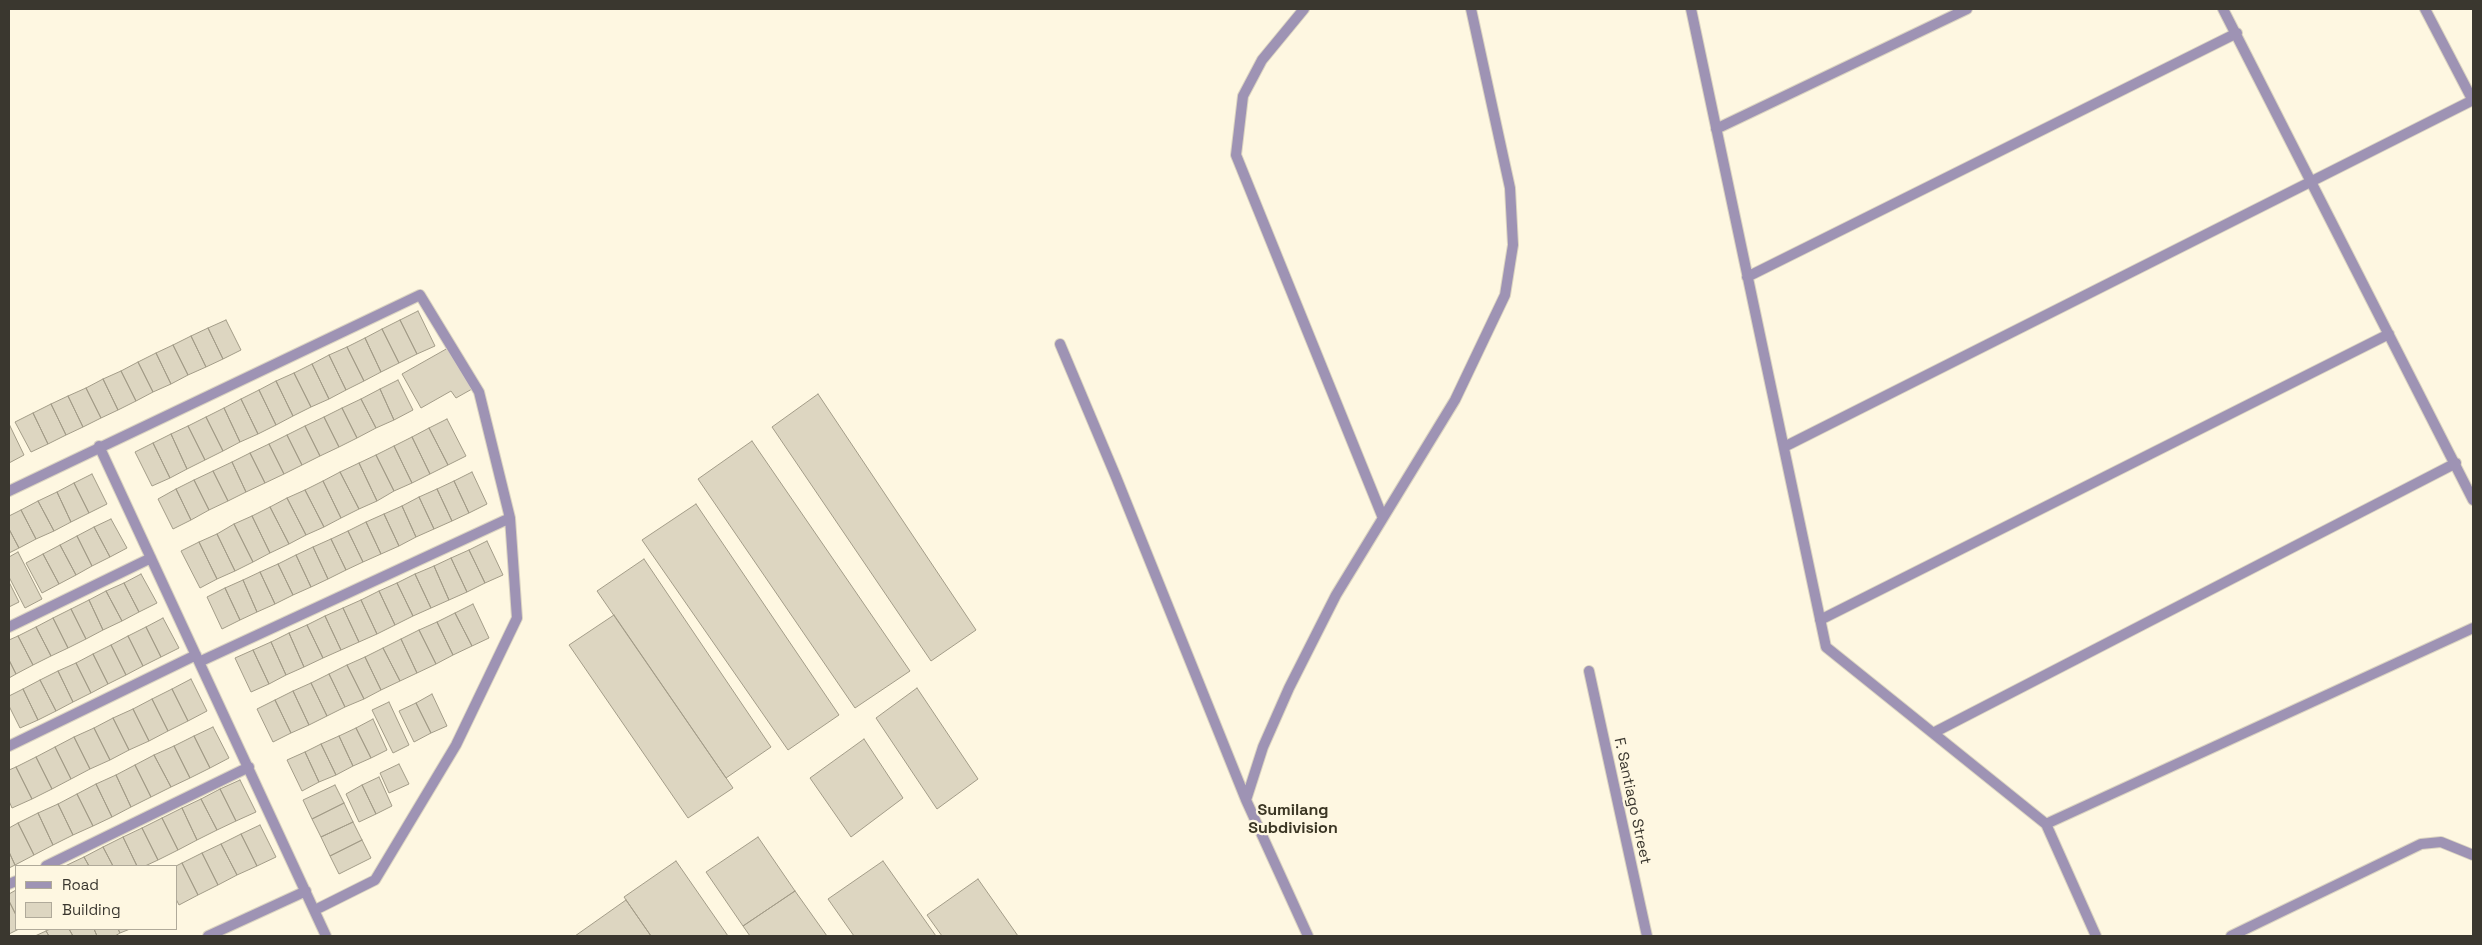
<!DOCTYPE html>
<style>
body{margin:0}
#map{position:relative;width:2482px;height:945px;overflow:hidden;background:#fef7e1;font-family:"Space Grotesk",sans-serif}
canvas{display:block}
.frame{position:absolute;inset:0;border:10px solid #3a372f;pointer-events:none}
.legend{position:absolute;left:15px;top:865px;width:162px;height:65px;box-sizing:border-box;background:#fef7e1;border:1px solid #b0aa9a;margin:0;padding:6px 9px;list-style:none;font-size:15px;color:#3a372f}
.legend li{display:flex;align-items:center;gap:10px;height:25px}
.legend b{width:25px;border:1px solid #b0aa9a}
</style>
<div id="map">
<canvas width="2482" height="945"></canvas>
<div class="frame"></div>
<ul class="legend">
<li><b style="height:6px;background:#9e93b4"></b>Road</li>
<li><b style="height:14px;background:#ddd6c1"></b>Building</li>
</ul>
</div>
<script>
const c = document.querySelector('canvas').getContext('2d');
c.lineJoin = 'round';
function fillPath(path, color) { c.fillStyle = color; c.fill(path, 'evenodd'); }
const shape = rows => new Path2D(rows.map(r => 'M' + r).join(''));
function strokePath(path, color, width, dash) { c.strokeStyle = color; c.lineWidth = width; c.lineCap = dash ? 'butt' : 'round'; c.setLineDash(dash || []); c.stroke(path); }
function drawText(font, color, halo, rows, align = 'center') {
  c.font = font + ' "Space Grotesk",sans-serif'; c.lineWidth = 4.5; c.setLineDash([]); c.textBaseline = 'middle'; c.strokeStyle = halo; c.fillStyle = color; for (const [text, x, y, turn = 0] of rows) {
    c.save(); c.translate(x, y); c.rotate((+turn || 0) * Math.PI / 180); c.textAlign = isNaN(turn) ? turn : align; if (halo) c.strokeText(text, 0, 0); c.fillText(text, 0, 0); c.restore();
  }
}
const building = shape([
 [418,311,435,346,417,354,400,320,418,311],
 [226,320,241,350,223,359,208,328,226,320],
 [400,320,417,354,399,363,382,329,400,320],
 [208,328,223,359,206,367,191,336,208,328],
 [382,329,399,363,381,372,365,338,382,329],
 [191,336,206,367,188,375,173,345,191,336],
 [365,338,381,372,364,381,347,347,365,338],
 [173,345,188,375,171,384,156,353,173,345],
 [347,347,364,381,346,390,329,355,347,347],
 [448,348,472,389,456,398,451,391,421,408,402,374,448,348],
 [156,353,171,384,153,392,138,362,156,353],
 [329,355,346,390,329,399,312,364,329,355],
 [138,362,153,392,136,401,121,371,138,362],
 [312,364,329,399,311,407,294,373,312,364],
 [121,371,136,401,118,410,103,379,121,371],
 [294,373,311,407,293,416,276,381,294,373],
 [103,379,118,410,101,418,86,388,103,379],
 [398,380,413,410,394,420,380,389,398,380],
 [276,381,293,416,276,425,259,390,276,381],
 [86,388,101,418,83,427,68,396,86,388],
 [380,389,394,420,376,428,361,399,380,389],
 [259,390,276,425,258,434,241,399,259,390],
 [818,394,976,630,931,661,772,427,818,394],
 [68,396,83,427,66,435,51,404,68,396],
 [241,399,258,434,240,442,224,408,241,399],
 [361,399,376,428,357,438,342,408,361,399],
 [51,404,66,435,48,444,33,413,51,404],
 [224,408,240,442,223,451,206,417,224,408],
 [342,408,357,438,339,447,324,417,342,408],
 [33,413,48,444,31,452,15,422,33,413],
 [206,417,223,451,205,460,188,426,206,417],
 [324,417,339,447,320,456,305,426,324,417],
 [447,419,466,456,448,465,429,428,447,419],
 [10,426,24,455,9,463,9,427,10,426],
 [188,426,205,460,187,469,171,434,188,426],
 [305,426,320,456,302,465,287,435,305,426],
 [429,428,448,465,430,474,412,437,429,428],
 [171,434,187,469,170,478,153,443,171,434],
 [287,435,302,465,284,474,269,444,287,435],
 [412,437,430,474,412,483,394,446,412,437],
 [752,441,910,671,855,708,698,479,752,441],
 [153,443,170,478,152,486,135,452,153,443],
 [269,444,284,474,265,483,250,453,269,444],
 [394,446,412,483,394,491,376,455,394,446],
 [250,453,265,483,246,492,232,462,250,453],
 [376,455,394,491,377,501,359,463,376,455],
 [232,462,246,492,228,501,213,471,232,462],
 [359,463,377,501,359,509,340,472,359,463],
 [213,471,228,501,209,510,194,480,213,471],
 [340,472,359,509,341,518,323,481,340,472],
 [472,472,487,504,469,513,454,481,472,472],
 [92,474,107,504,89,513,74,483,92,474],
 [194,480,209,510,191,520,176,489,194,480],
 [323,481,341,518,324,527,305,490,323,481],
 [454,481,469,513,452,521,437,489,454,481],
 [74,483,89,513,71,522,57,492,74,483],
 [176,489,191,520,173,529,158,499,176,489],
 [437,489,452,521,434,529,419,497,437,489],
 [305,490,324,527,306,535,287,498,305,490],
 [57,492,71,522,54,531,38,501,57,492],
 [419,497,434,529,416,537,402,506,419,497],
 [287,498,306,535,289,544,270,507,287,498],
 [38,501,54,531,36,539,21,510,38,501],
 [696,504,839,715,788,750,642,540,696,504],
 [402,506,416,537,399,546,384,514,402,506],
 [270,507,289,544,270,553,252,516,270,507],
 [21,510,36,539,19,548,9,529,9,516,21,510],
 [384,514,399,546,381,554,366,522,384,514],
 [252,516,270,553,253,562,234,524,252,516],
 [111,519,127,548,110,557,94,527,111,519],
 [366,522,381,554,363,562,348,531,366,522],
 [234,524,253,562,235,571,217,534,234,524],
 [94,527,110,557,92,566,77,536,94,527],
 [9,529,19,548,9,553,9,529],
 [348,531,363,562,346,570,331,539,348,531],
 [217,534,235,571,217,579,199,542,217,534],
 [77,536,92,566,76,575,60,545,77,536],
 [331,539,346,570,328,579,313,547,331,539],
 [487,541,503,575,485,583,469,550,487,541],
 [199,542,217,579,200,588,181,551,199,542],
 [60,545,76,575,59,584,43,554,60,545],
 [313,547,328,579,311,587,296,555,313,547],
 [469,550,485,583,467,592,451,558,469,550],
 [18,552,42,599,25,608,9,577,9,557,18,552],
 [43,554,59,584,42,593,26,563,43,554],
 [296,555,311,587,293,595,278,564,296,555],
 [451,558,467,592,449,600,434,566,451,558],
 [644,559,771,747,726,778,597,591,644,559],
 [278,564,293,595,275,604,260,572,278,564],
 [434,566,449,600,431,608,415,574,434,566],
 [260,572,275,604,257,612,243,580,260,572],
 [141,574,157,603,139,612,124,583,141,574],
 [415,574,431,608,413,616,397,583,415,574],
 [243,580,257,612,240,620,225,588,243,580],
 [9,582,19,602,9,607,9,582],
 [124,583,139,612,122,621,106,591,124,583],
 [397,583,413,616,395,625,379,591,397,583],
 [225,588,240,620,222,629,207,597,225,588],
 [106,591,122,621,103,630,89,600,106,591],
 [379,591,395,625,377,634,361,600,379,591],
 [89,600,103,630,86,639,71,609,89,600],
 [361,600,377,634,359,642,343,608,361,600],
 [473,604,489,638,472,646,455,613,473,604],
 [343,608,359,642,341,650,325,616,343,608],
 [71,609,86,639,68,648,53,618,71,609],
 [455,613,472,646,453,655,437,622,455,613],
 [614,615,733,788,688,818,569,645,614,615],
 [325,616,341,650,323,658,307,625,325,616],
 [53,618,68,648,51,656,36,627,53,618],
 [163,618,179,648,161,657,146,627,163,618],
 [437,622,453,655,436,664,419,630,437,622],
 [307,625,323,658,304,667,289,633,307,625],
 [36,627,51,656,33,665,18,636,36,627],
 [146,627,161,657,143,666,128,636,146,627],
 [419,630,436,664,417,673,401,639,419,630],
 [289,633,304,667,286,675,271,642,289,633],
 [18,636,33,665,16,674,9,660,9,640,18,636],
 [128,636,143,666,126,675,111,645,128,636],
 [401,639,417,673,400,681,383,648,401,639],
 [271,642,286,675,269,684,253,650,271,642],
 [111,645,126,675,108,684,93,654,111,645],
 [383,648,400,681,381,690,365,657,383,648],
 [253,650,269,684,251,692,235,658,253,650],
 [93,654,108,684,91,693,76,663,93,654],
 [365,657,381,690,364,699,347,665,365,657],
 [9,660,16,674,9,678,9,660],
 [76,663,91,693,73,702,58,671,76,663],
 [347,665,364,699,345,707,329,674,347,665],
 [58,671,73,702,56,711,40,680,58,671],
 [329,674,345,707,327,716,311,683,329,674],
 [191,679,207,711,188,721,172,689,191,679],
 [40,680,56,711,38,720,23,689,40,680],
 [311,683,327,716,309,725,293,691,311,683],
 [917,688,978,779,937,809,876,718,917,688],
 [23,689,38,720,20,728,9,706,9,696,23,689],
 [172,689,188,721,168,731,152,699,172,689],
 [293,691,309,725,291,733,275,700,293,691],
 [432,694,447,726,431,733,416,703,432,694],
 [152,699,168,731,149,741,133,709,152,699],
 [275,700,291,733,273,742,257,709,275,700],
 [389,702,409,745,393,753,372,710,389,702],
 [416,703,431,733,414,742,399,711,416,703],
 [133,709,149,741,129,750,113,718,133,709],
 [113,718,129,750,110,760,94,728,113,718],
 [373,719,387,750,371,758,356,728,373,719],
 [213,727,229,758,210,768,194,736,213,727],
 [94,728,110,760,90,769,74,737,94,728],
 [356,728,371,758,353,766,339,736,356,728],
 [194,736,210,768,190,778,174,746,194,736],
 [339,736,353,766,336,775,321,744,339,736],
 [74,737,90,769,71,779,55,747,74,737],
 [864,739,903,798,851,837,810,778,864,739],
 [321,744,336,775,319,782,305,752,321,744],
 [174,746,190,778,171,787,154,755,174,746],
 [55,747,71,779,52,789,36,757,55,747],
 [305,752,319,782,302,791,287,760,305,752],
 [154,755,171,787,151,797,135,765,154,755],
 [36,757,52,789,32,799,16,767,36,757],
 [399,764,409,784,389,793,380,773,399,764],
 [135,765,151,797,131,807,116,775,135,765],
 [16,767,32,799,12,808,9,801,9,770,16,767],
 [116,775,131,807,112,817,96,784,116,775],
 [379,777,392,806,376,814,362,785,379,777],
 [240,780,256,812,236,821,220,789,240,780],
 [96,784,112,817,93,826,77,794,96,784],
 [335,785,344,803,312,819,303,800,335,785],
 [362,785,376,814,359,822,346,794,362,785],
 [220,789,236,821,217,830,201,799,220,789],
 [77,794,93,826,73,835,58,804,77,794],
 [201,799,217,830,197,840,182,808,201,799],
 [344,803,353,822,321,837,312,819,344,803],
 [58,804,73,835,53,845,38,813,58,804],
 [182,808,197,840,178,850,162,818,182,808],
 [38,813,53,845,34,855,18,823,38,813],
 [162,818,178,850,158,860,142,828,162,818],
 [353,822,362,840,330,856,321,837,353,822],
 [18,823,34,855,15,865,9,852,9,828,18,823],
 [260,825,276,857,257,866,241,834,260,825],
 [142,828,158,860,145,866,137,866,123,837,142,828],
 [241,834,257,866,237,875,221,844,241,834],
 [123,837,137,866,113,866,103,847,123,837],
 [758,837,795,891,743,926,706,872,758,837],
 [362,840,371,858,339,874,330,856,362,840],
 [221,844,237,875,218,885,202,853,221,844],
 [103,847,113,866,89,866,84,857,103,847],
 [9,852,15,865,9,868,9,852],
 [202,853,218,885,198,895,182,863,202,853],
 [84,857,89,866,65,866,84,857],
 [676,861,728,936,651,936,624,897,676,861],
 [883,861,936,936,854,936,828,899,883,861],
 [182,863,198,895,179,905,176,899,176,866,182,863],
 [978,879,1018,936,942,936,927,915,978,879],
 [16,890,16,915,9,901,9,894,16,890],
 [795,891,827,936,750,936,743,926,795,891],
 [626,900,651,936,575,936,626,900],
 [9,901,16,915,16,929,19,929,9,934,9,901],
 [50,929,69,929,73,936,49,936,46,931,50,929],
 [69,929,94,929,97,936,73,936,69,929],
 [94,929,118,929,120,933,115,936,97,936,94,929],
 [118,929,130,929,120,933,118,929],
 [46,931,49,936,35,936,46,931]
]);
fillPath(building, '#ddd6c1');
strokePath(building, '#a39c88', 1);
const minor = shape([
 [1304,9,1262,60,1243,96,1236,155,1383,518],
 [1691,9,1826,647,2046,824,2096,936],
 [2223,9,2473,500],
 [2425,9,2473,101],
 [1716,129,1967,9],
 [1747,277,2237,33],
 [1060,344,1116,477,1246,800,1308,936],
 [99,446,326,936],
 [1784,447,2473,100],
 [9,491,420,295,479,392,510,518,517,618,456,745,375,880,315,910],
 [1820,620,2389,334],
 [9,627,151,558],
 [199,662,510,518],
 [1589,671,1647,936],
 [1933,733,2456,463],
 [9,746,196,655],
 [1246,800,1263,747,1289,688,1336,595,1455,400,1505,295,1513,245,1510,188,1471,9],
 [2046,824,2473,628],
 [46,866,249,767],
 [9,884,16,881],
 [208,936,306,891],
 [2231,936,2421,844,2441,842,2473,855]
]);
strokePath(minor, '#dbd4c1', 12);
strokePath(minor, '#9e93b4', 10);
drawText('15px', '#3a372f', '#fef7e1', [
 ["F. Santiago Street",1632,801,78]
]);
drawText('bold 16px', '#3b3624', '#fef7e1', [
 ["Sumilang",1293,811],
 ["Subdivision",1293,829]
]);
</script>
